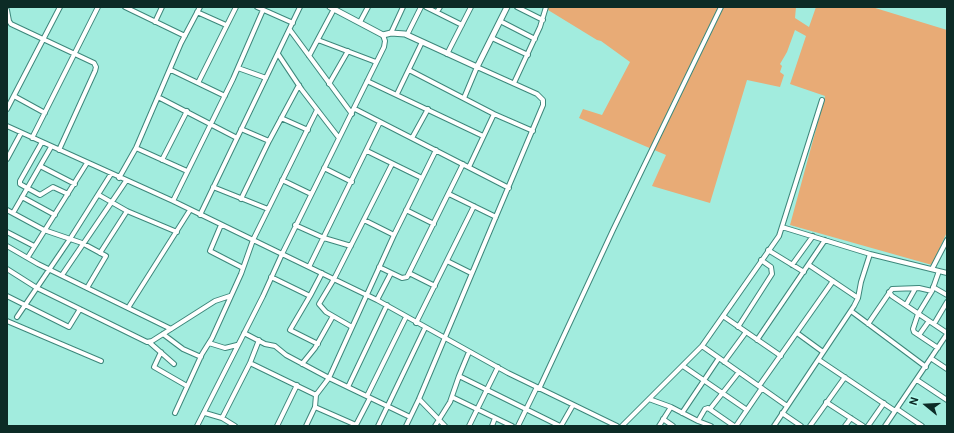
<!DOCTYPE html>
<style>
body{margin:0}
#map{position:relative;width:954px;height:433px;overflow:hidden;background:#a2ecde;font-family:Roboto,sans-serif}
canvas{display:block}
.frame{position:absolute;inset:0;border:8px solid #0c2b26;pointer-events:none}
.north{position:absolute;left:906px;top:385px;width:40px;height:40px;-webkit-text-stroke:3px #affaeb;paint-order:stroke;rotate:288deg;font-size:11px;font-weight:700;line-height:16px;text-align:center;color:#0c2b26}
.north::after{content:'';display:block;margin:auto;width:14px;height:18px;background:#0c2b26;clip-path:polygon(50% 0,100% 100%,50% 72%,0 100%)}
</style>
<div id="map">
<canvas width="954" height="433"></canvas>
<div class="frame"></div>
<div class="north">N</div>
</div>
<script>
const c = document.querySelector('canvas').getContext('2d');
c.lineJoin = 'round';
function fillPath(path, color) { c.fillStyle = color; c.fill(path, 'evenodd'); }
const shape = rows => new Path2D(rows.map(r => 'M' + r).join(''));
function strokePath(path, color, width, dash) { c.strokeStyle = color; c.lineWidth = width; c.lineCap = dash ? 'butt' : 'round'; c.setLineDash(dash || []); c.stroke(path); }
fillPath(shape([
 [548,7,796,7,795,18,809,27,816,7,872,7,947,30,947,232,932,265,790,225,825,96,790,84,806,36,795,30,787,52,780,64,782,66,780,72,784,75,780,87,747,80,710,203,652,186,666,155,579,118,583,109,602,115,630,62,601,41,597,40,548,10]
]), '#e8ab76');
const minor = shape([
 [125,7,185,36],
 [257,7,293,23],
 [426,7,462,25],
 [517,7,543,20],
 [7,10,9,21,11,24,94,63,96,67,95,71,59,150],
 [197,12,226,25],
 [437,12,440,7],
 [500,21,535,39],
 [155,22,162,7],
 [360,22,368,7],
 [290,30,352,114],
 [391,33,403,7],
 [383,35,385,41,384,47,282,254,377,300,508,373,617,426],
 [407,35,421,7],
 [492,38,528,55],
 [318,40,376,62],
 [278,54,302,90,339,138],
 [447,54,471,7],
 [309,56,334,9],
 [238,68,266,78],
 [171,70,225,96],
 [409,70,494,114,533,131],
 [367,81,483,136],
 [198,83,236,7],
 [514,83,540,27,546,7],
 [329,84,348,51],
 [397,94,422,42],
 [14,96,45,113],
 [158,97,237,138],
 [7,109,60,7],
 [355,109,509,188],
 [281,118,308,130],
 [7,126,173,201,282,254,263,296,197,426],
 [241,129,269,141],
 [32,138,98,7],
 [412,138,428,109],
 [42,142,20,181,20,184,40,195,53,187,68,194],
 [136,148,187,171],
 [367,151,422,178],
 [7,159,21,133],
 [162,160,187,111],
 [40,166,75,184],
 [469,167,494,114],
 [324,168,352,182],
 [119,178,136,148,181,43,200,7],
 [282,180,311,194],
 [213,187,268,209],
 [449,194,496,217],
 [99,195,127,211,177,232],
 [22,197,55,215],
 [241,199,269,141,299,85],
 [173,201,233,79,263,10],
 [7,210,44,230,82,243,106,256,87,288],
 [406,210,434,224],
 [13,213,51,147],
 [200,215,300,7],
 [364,220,394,235],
 [221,225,210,251,243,268],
 [295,225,324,238,351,246],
 [782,227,870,254,947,273],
 [7,232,34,246],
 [7,246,38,264,171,329],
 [768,250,804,272],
 [100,253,127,211],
 [28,257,87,163],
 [447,261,471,273],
 [792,265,813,236],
 [809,265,858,298],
 [309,267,380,122],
 [379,267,402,278,407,277,463,164],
 [7,269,37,288,147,342,152,341,215,301,230,296],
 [932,269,947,240],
 [409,273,435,286],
 [62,275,126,181],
 [271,277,310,296,322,273],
 [933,287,947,295],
 [889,292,892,296,947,333],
 [7,296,69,327,80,309],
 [310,296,290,330,318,344],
 [377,300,391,273],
 [906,305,915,289],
 [128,308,190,210],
 [851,311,926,367],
 [723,316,781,356],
 [17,317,70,239,111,174],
 [7,321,101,361],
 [416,323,474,206],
 [868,324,892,289,919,288,932,291],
 [934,324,947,302],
 [352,327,326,312,319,304,334,279,392,164],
 [738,327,772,274,771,267,761,260],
 [244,333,265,344,275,346,286,355,329,378,394,235,436,150],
 [797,333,823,352],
 [163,334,183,349,201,357],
 [919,335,929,321],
 [757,340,825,240],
 [149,342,174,364],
 [209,343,225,348,237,345],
 [702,346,787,406],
 [938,348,914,332,913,329,918,314,932,291,939,271],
 [161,352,154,367,187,386],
 [469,352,459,376,560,426],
 [932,359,947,369],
 [819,360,895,411],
 [724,362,746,332],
 [250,363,316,395,329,378,410,417],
 [302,364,315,348,333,316],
 [683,366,747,410],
 [917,380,947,400],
 [759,386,833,281],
 [348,387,387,305],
 [539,389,613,230,721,7],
 [316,395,315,407,356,425,370,398],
 [367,396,406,317],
 [452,397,512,426],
 [419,399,445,426],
 [649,399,671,407],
 [826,402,863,426],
 [710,409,739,372],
 [897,409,922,426],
 [175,413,202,354,212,338,241,274,253,240,317,110],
 [205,413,222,418,250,363,259,340],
 [682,413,719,358],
 [782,413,801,426],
 [222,418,235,426],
 [663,419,673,426],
 [698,421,705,409,708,408,734,426],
 [277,426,297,385],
 [306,426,315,407],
 [378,426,425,328],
 [406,426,419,399,543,105,543,100,537,94,477,67,464,98],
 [435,426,450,402,459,376],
 [469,426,498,367],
 [492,426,495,418],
 [518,426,537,387],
 [561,426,573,405],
 [622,426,702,346,779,236,822,100],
 [659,426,671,407,698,421,711,426],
 [736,426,762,388],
 [774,426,854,306,858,298,861,282,870,254],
 [810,426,845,377],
 [845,426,851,418],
 [868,426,884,403],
 [885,426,947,334]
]);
const major = shape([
 [330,7,383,35,391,33,405,34,477,67,507,7]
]);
strokePath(minor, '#3d877b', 6);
strokePath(major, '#3d877b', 7);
strokePath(minor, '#fff', 4);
strokePath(major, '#fff', 5);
</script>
